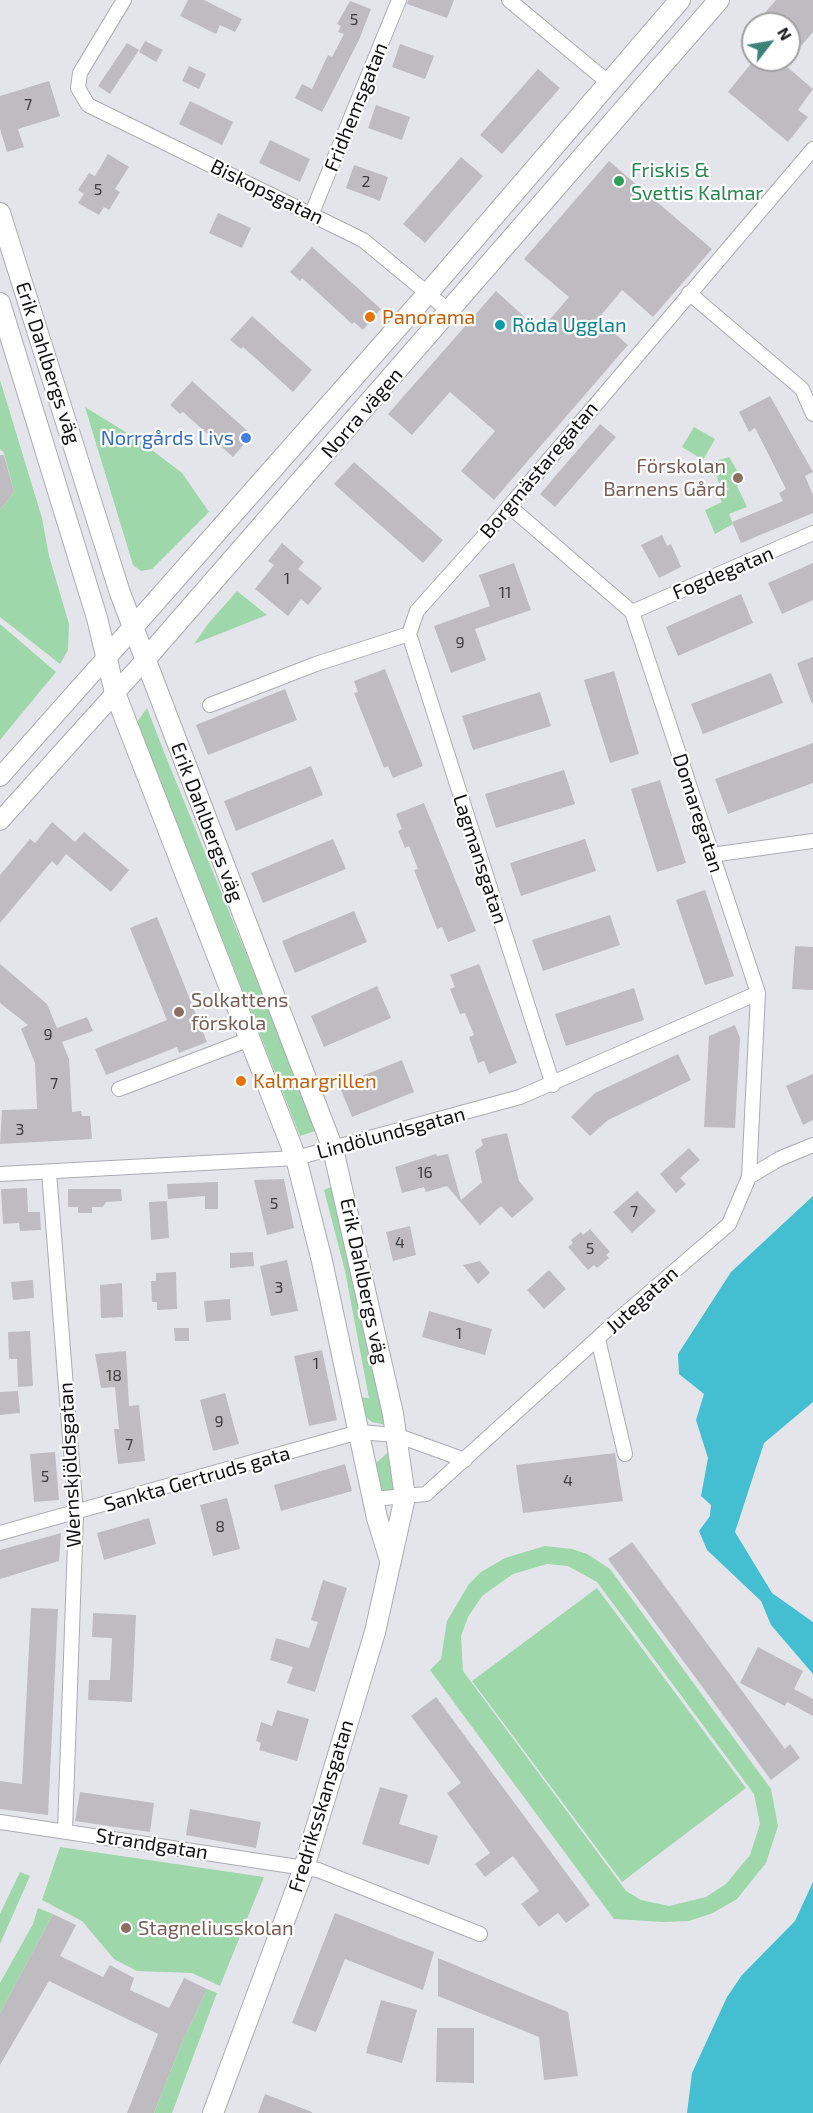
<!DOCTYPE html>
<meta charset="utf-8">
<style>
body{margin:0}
#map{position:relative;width:813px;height:2113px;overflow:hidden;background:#e4e5eb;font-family:"Exo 2",sans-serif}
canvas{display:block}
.north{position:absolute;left:741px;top:12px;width:60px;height:60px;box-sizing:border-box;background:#fff;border:2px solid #a0a0a1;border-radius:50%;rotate:59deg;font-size:16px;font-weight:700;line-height:24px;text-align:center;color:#111113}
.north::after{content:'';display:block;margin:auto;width:21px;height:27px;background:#3c827a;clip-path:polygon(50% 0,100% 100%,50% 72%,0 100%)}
</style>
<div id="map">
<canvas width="813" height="2113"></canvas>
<div class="north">N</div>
</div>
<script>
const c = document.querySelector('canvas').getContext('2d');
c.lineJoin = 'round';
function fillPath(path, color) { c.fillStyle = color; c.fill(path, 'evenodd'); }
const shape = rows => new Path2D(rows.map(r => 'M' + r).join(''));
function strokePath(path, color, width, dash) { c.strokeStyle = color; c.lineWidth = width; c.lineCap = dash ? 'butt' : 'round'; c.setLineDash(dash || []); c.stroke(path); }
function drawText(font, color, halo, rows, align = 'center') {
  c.font = font + ' "Exo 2",sans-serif'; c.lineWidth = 4.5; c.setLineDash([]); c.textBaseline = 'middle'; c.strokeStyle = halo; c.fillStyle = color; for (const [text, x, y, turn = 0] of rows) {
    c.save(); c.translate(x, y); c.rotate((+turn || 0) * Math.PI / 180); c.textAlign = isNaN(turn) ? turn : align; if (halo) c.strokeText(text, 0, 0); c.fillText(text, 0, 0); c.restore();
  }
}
fillPath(shape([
 [0,380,42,518,49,556,69,624,68,650,60,664,0,617,0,510,14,492,4,453,0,449],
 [85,407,140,441,182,473,209,512,152,569,141,571,133,565],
 [694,427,715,439,703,460,682,447],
 [729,457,744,482,737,486,747,507,729,514,733,524,715,534,705,510,722,502,718,494,729,489,719,483,714,467,719,460],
 [237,591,267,615,194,644,208,624],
 [0,624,56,672,0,740],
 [147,708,164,752,318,1130,300,1136,137,722],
 [337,1184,391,1426,372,1422,361,1413,357,1397,369,1398,345,1271,324,1190],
 [394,1447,400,1493,385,1492,378,1487,376,1463],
 [545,1546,572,1549,587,1554,610,1569,771,1789,778,1826,766,1863,737,1899,713,1913,689,1921,664,1922,614,1919,430,1670,441,1659,447,1621,469,1584,481,1572,505,1558],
 [547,1564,568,1566,597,1582,754,1794,760,1824,750,1855,726,1884,706,1897,669,1906,641,1900,626,1891,463,1671,461,1636,468,1617,482,1596,513,1574],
 [597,1588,746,1788,622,1882,472,1681],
 [60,1847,264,1877,220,1986,192,1973,137,1971,114,1959,82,1921,42,1900],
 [20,1872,30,1876,0,1944,0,1914],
 [38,1908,53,1914,0,2013,0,1983,33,1924],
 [207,1989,217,1993,172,2113,154,2113,181,2045]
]), '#9ed7a9');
fillPath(shape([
 [813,1196,813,1402,764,1443,735,1532,772,1593,813,1622,813,1674,771,1625,761,1601,707,1550,699,1531,710,1516,711,1505,701,1496,708,1458,696,1420,704,1394,679,1374,678,1354,731,1272],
 [813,1882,813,2113,687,2113,692,2073,727,1997,742,1975,795,1921]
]), '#43bfd1');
fillPath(shape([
 [188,0,204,0,242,19,235,32,220,25,216,34,180,16],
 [408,0,454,0,447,18,407,4],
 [776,0,813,0,813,32,789,60,789,24,755,24],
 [350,1,371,9,359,40,322,112,295,98,302,84,312,89,328,55,332,57,344,34,338,32,341,26,337,24],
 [145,41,163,50,156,62,139,52],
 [127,43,139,50,110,94,98,86],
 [400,44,434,56,425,79,392,67],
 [754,60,779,60,813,89,798,110,808,117,788,142,728,92],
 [189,66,206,74,199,89,182,81],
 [538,69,560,88,502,154,480,135],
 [49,81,60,116,18,129,24,147,7,152,0,129,0,96],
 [190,101,233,122,222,145,179,124],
 [376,105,410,117,402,140,368,128],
 [270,140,310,159,300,182,259,163],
 [108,154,129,167,115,189,120,192,109,210,104,207,99,215,78,203,84,194,78,190,89,173,95,176],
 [461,157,483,176,425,243,403,224],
 [609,161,712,249,653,317,622,290,598,319,628,345,494,500,461,471,495,431,450,392,412,435,388,414,496,291,540,331,569,297,524,259],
 [354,165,388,177,380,201,346,188],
 [218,213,251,228,242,248,209,233],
 [312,247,381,309,363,330,354,322,352,324,302,278,300,281,290,272],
 [252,316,312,370,293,392,243,347,241,349,230,340],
 [192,381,252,435,233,457,183,412,180,414,170,405],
 [770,396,813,472,805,476,813,495,813,513,741,543,732,522,783,501,779,493,786,489,755,428,749,432,739,412],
 [600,424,616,437,555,507,540,494],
 [0,455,4,455,14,492,0,510],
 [354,462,443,540,423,563,334,484],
 [662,535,667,546,671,544,681,567,659,578,641,545],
 [282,543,304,562,298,569,322,588,308,605,301,599,288,616,255,589,274,565,268,561],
 [514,563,531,610,475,629,486,660,451,673,434,626,490,606,479,575],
 [813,563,813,600,782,614,768,583],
 [741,594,753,623,678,656,666,627],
 [813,657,813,703,812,704,797,663],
 [385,669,423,766,393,778,388,766,384,768,354,693,358,692,354,681],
 [614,671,639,754,610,763,584,680],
 [771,673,783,703,703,734,691,704],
 [285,689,297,720,208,755,196,725],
 [540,692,551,726,473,750,462,716],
 [813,743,813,783,728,814,715,779],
 [311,766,323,795,236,831,224,801],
 [564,770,575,804,496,828,485,794],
 [660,780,686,863,657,872,631,789],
 [424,803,476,931,448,942,442,927,437,929,414,870,418,869,409,846,405,848,398,831,402,829,396,814],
 [52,822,75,842,84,832,129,870,111,892,66,854,57,866,52,861,0,923,0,875,30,839,35,843],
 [333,839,346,869,263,903,251,873],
 [585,839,596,871,521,896,510,863],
 [705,890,734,976,705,985,676,900],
 [354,911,367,942,295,973,282,941],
 [610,915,620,945,543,971,532,940],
 [157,917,207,1042,179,1053,177,1047,106,1075,95,1049,167,1020,130,928],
 [795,946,813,947,813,990,792,989],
 [0,964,47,1004,57,1028,87,1017,93,1031,62,1042,69,1059,72,1112,81,1111,82,1116,90,1116,92,1139,0,1144,2,1110,37,1109,35,1063,21,1029,28,1025,0,1003],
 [479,964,517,1063,489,1074,484,1061,478,1063,469,1037,474,1035,465,1013,460,1014,450,989,455,987,450,975],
 [377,986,391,1018,324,1047,311,1016],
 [634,988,644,1020,566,1046,555,1014],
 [735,1025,740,1038,735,1128,704,1127,709,1036],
 [678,1054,691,1080,608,1120,590,1136,571,1117,595,1093],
 [402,1060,414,1092,352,1117,339,1085],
 [813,1074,813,1120,803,1125,786,1086],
 [507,1133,519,1181,534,1199,512,1218,501,1206,480,1225,447,1186,426,1192,424,1187,402,1193,395,1167,436,1154,437,1156,448,1154,461,1200,482,1182,475,1151,483,1145,481,1139],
 [689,1148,700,1160,680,1178,686,1184,676,1193,660,1174],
 [284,1179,294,1228,267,1235,254,1180],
 [218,1182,218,1209,205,1209,205,1196,168,1199,167,1184],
 [27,1188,28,1212,40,1212,41,1230,20,1231,19,1223,3,1224,1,1189],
 [68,1189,121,1189,122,1201,106,1202,103,1207,92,1207,92,1213,78,1213,78,1207,68,1207],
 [637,1191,656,1211,632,1233,613,1212],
 [167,1201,169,1238,151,1240,149,1202],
 [410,1226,416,1255,393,1261,386,1232],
 [590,1229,610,1252,606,1255,609,1258,597,1268,594,1265,588,1270,568,1247,573,1243,571,1240,581,1232,583,1235],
 [253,1252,254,1266,230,1268,230,1253],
 [287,1260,298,1311,271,1316,260,1266],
 [480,1261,490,1273,478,1284,463,1265],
 [549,1270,566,1289,544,1309,527,1290],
 [176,1272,177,1309,157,1310,157,1302,152,1302,151,1281,156,1281,156,1273],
 [33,1280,34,1298,13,1300,11,1282],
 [122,1283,123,1317,101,1318,100,1285],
 [230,1299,231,1320,206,1322,204,1301],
 [429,1311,492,1329,485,1355,422,1337],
 [174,1328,189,1328,189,1341,175,1341],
 [30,1331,33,1386,18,1387,17,1359,9,1359,8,1332],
 [322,1350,337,1420,309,1426,294,1356],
 [126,1351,129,1406,139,1405,145,1461,118,1464,114,1429,119,1429,115,1387,101,1388,95,1354],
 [18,1391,20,1413,0,1415,0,1392],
 [225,1393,239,1444,213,1451,200,1400],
 [55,1452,59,1500,34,1502,30,1454],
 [615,1453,623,1501,523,1513,516,1465],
 [345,1464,352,1491,281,1511,274,1485],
 [227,1498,240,1549,213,1556,200,1505],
 [149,1518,156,1544,104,1560,97,1533],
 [61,1533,59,1561,0,1579,0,1550],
 [632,1542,785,1749,790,1744,800,1758,771,1780,608,1559],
 [323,1580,347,1588,315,1692,287,1683,293,1667,270,1660,276,1638,309,1648,318,1622,311,1620],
 [31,1608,58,1609,48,1815,0,1809,0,1781,22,1784],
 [93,1613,136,1615,132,1702,88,1700,89,1680,110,1680,112,1638,92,1637],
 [758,1647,803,1671,794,1689,813,1699,813,1716,787,1702,785,1706,740,1683],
 [436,1697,590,1905,566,1923,558,1913,539,1927,521,1904,539,1891,513,1856,485,1877,475,1864,490,1853,447,1793,461,1783,411,1716],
 [277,1710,309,1719,297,1761,259,1750,261,1743,256,1741,261,1722,272,1726],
 [380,1787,408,1795,399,1824,438,1836,429,1865,362,1844],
 [80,1792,154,1803,150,1832,75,1821],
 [190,1809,261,1822,256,1848,186,1835],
 [335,1913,434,1952,423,1990,345,1959,316,2032,292,2023],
 [53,1914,76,1925,60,1956,103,1977,110,1965,134,1978,130,1990,169,2008,184,1978,207,1989,181,2045,154,2113,127,2113,158,2034,49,1981,0,2065,0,2013],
 [438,1958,568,2012,578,2076,544,2080,539,2037,438,1996],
 [381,2000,417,2010,402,2063,366,2053],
 [437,2028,474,2028,474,2083,436,2082],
 [265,2094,312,2112,312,2113,258,2113]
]), '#bfbcc1');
const minor = shape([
 [124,0,80,73,78,88,88,105,363,240,449,311],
 [509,0,609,83],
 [312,213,399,0],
 [689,293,802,389,813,414],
 [509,506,632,612,758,993,749,1177],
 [632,612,813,533],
 [409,634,553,1085],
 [210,705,316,664,409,634,417,611,484,536,813,149],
 [711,855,813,841],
 [119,1089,250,1039],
 [49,1172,76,1514,65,1830],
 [0,1174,296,1158,520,1097,758,993],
 [598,1339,625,1454],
 [374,1499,426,1494,621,1317,729,1224,749,1177,779,1159,813,1145],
 [0,1533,359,1432,396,1435,465,1460],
 [0,1822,318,1870,480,1934]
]);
const tertiary = shape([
 [0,777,105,659],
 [0,821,144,661]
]);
const secondary = shape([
 [0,213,120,593,333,1149,393,1414,405,1497,375,1632,304,1868,213,2113],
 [0,303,97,618,115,693,296,1158,322,1261,377,1518,390,1560],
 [105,659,428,293,680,0],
 [144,661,719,0]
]);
strokePath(minor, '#abacb2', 16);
strokePath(tertiary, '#abacb2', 20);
strokePath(secondary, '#abacb2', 22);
strokePath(minor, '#fff', 14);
strokePath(tertiary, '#fff', 18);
strokePath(secondary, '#fff', 20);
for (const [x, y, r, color] of [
 [619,181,6,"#2e9e5b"],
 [370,317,6,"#e8710a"],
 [500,325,6,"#0f9aa8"],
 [246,438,6,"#3f7fe0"],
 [738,478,6,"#8d6e63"],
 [179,1012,6,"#8d6e63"],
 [241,1081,6,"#e8710a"],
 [126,1928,6,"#8d6e63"]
]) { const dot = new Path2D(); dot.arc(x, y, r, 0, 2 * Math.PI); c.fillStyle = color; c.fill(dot); strokePath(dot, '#fff', 2); }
drawText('16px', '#3c3c3e', null, [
 ["5",354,20],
 ["7",28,105],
 ["2",366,182],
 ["5",98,190],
 ["1",287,579],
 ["11",505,593],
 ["9",460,643],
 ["9",48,1035],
 ["7",54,1084],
 ["3",20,1130],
 ["16",425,1173],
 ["5",274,1204],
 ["7",634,1212],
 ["4",400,1243],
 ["5",590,1249],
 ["3",279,1288],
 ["1",459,1334],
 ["1",316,1364],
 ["18",114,1376],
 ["9",219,1422],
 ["7",129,1445],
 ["5",45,1477],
 ["4",568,1481],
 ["8",220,1527]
]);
drawText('20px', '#111113', '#fff', [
 ["Fridhemsgatan",356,107,-68],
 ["Biskopsgatan",267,192,26],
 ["Erik Dahlbergs väg",48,363,72],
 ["Norra vägen",362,413,-49],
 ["Borgmästaregatan",539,470,-50],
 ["Fogdegatan",723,573,-23],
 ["Domaregatan",698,813,72],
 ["Erik Dahlbergs väg",207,822,69],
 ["Lagmansgatan",480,859,72],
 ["Lindölundsgatan",391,1133,-15],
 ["Erik Dahlbergs väg",364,1281,78],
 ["Jutegatan",642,1300,-42],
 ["Wernskjöldsgatan",70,1465,-93],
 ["Sankta Gertruds gata",197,1479,-16],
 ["Fredriksskansgatan",321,1806,-73],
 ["Strandgatan",152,1844,9]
]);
drawText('20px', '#27864d', '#fff', [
 ["Friskis &",631,170],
 ["Svettis Kalmar",631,193]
], 'left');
drawText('20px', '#c56008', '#fff', [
 ["Panorama",382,317],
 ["Kalmargrillen",253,1081]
], 'left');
drawText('20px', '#0d838f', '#fff', [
 ["Röda Ugglan",512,325]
], 'left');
drawText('20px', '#366cbe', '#fff', [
 ["Norrgårds Livs",234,438]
], 'right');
drawText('20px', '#785e54', '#fff', [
 ["Förskolan",726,466,"right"],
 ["Barnens Gård",726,489,"right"],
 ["Solkattens",191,1000],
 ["förskola",191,1023],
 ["Stagneliusskolan",138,1928]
], 'left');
</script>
